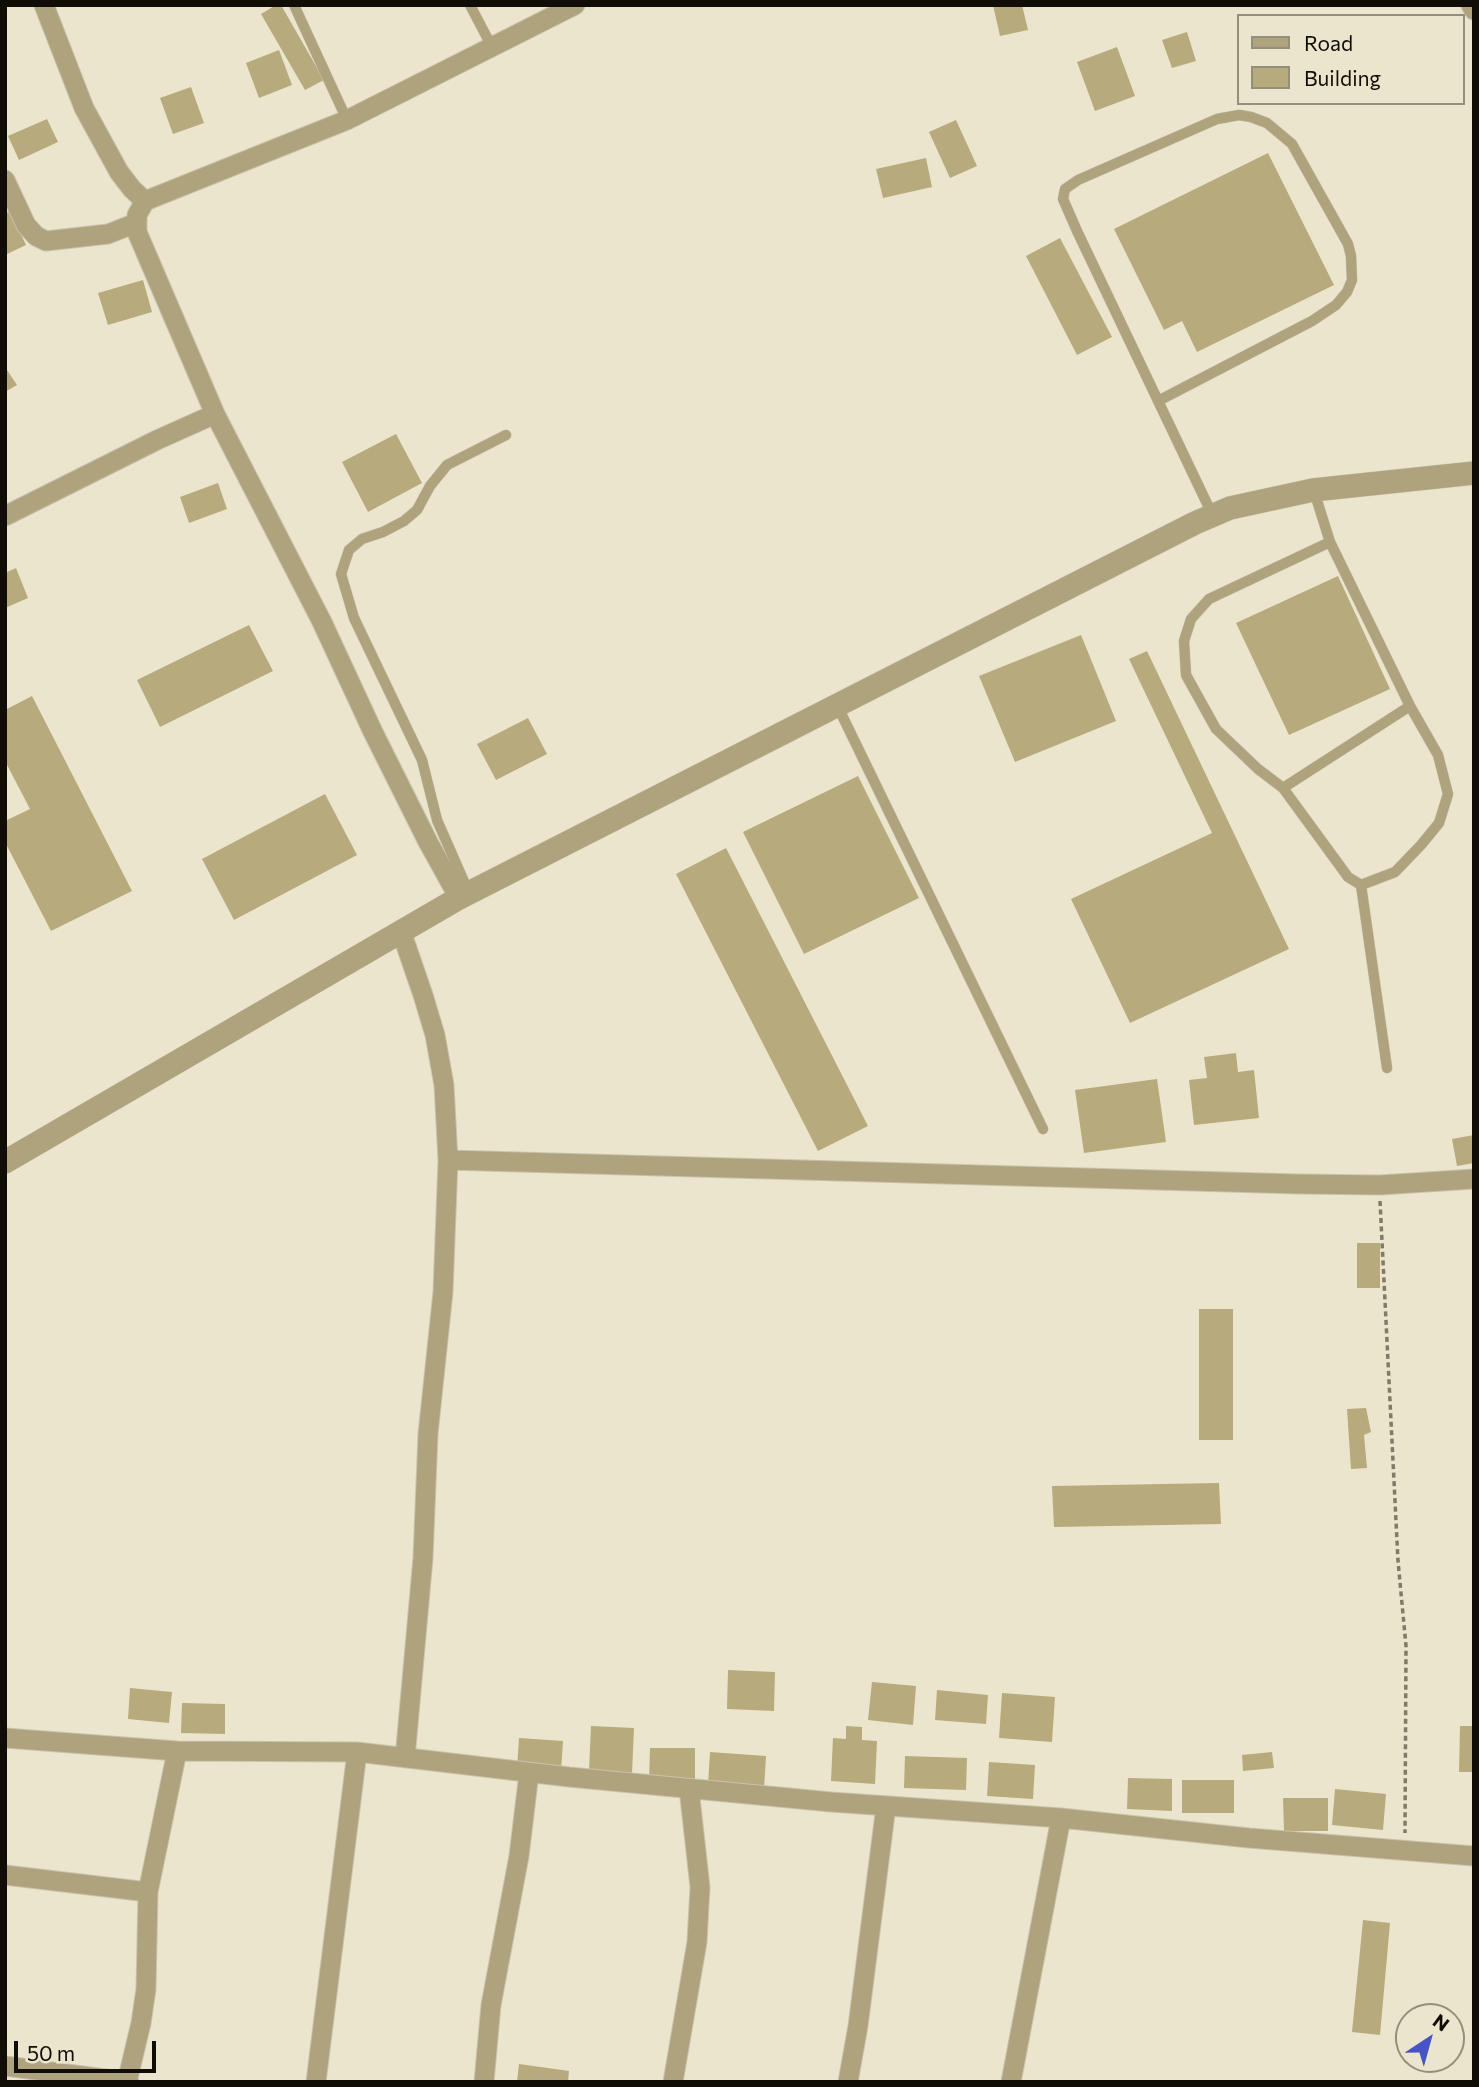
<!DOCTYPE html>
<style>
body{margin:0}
#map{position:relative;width:1479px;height:2087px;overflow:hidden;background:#ece5cd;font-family:Commissioner,sans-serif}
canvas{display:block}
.frame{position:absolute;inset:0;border:7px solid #0f0d05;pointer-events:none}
.legend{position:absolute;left:1237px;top:14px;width:228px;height:91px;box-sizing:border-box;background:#ece5cd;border:2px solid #948f7d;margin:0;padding:9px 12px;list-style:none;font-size:21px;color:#0f0d05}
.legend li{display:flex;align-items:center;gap:14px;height:35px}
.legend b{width:35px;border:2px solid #948f7d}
.north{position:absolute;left:1395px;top:2003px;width:70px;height:70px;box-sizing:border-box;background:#ece5cd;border:2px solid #948f7d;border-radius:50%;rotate:36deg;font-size:19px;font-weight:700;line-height:28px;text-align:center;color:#0f0d05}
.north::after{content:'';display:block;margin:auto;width:24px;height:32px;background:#4753c8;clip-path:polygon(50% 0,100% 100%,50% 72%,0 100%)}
.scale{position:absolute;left:14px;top:2041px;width:142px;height:32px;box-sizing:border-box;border:4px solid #0f0d05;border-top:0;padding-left:9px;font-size:21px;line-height:24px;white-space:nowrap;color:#0f0d05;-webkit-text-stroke:5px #ece5cd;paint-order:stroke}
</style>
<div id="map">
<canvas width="1479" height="2087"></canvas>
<div class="frame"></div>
<ul class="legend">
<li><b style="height:9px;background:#aea37c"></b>Road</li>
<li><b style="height:19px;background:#b7aa7d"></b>Building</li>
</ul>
<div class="north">N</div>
<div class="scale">50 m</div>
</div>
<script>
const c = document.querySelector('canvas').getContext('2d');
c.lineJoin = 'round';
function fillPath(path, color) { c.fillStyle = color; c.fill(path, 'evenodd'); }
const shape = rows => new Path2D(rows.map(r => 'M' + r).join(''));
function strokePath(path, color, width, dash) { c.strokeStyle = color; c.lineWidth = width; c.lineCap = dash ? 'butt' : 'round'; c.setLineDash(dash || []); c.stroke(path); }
fillPath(shape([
 [276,5,281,5,324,80,305,90,261,14],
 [993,5,1022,5,1028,30,1000,36],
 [1187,32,1196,61,1172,68,1162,40],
 [1117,47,1135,96,1095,111,1077,62],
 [279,50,292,85,259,98,246,63],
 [191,87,204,123,173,134,160,98],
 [47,119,58,142,19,160,8,136],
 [956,120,977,166,950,178,929,132],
 [1268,153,1334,285,1197,352,1182,321,1164,330,1114,229],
 [926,158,932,187,883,198,876,169],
 [10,211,26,245,5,255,5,214],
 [1060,238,1112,337,1077,355,1026,256],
 [143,280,152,312,108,325,98,293],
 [5,367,17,385,5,392],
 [396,434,422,483,368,512,342,462],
 [218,483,227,509,189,523,180,497],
 [16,568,28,598,5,608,5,573],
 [1338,576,1390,689,1289,735,1236,623],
 [249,625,273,671,160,727,137,680],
 [1081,635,1116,721,1015,762,979,676],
 [1147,651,1289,949,1130,1023,1071,899,1212,833,1129,659],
 [32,696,132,891,51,931,5,842,5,821,30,809,5,761,5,710],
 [528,718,547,754,496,780,477,744],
 [858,776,919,898,804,954,743,832],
 [325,794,357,855,234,920,202,859],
 [726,848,868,1126,818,1151,676,874],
 [1236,1053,1238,1072,1254,1070,1259,1118,1194,1125,1189,1080,1207,1078,1204,1057],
 [1157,1079,1166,1142,1084,1153,1075,1090],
 [1474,1135,1474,1163,1457,1166,1452,1139],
 [1357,1243,1380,1243,1380,1288,1357,1288],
 [1199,1309,1233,1309,1233,1440,1199,1440],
 [1366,1408,1371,1432,1364,1435,1367,1468,1351,1469,1347,1409],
 [1219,1483,1221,1524,1054,1527,1052,1486],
 [728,1670,775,1672,774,1711,727,1709],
 [872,1682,916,1686,913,1725,868,1720],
 [130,1688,172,1692,169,1723,128,1719],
 [937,1690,988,1695,986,1724,935,1720],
 [1002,1693,1055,1697,1052,1742,999,1738],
 [182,1703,225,1704,225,1734,181,1733],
 [591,1726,634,1728,632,1773,589,1771],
 [846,1726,862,1727,862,1740,877,1741,875,1784,831,1781,833,1738,846,1739],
 [1460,1726,1474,1726,1474,1772,1459,1772],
 [519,1738,563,1741,561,1772,517,1768],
 [650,1748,695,1748,695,1783,649,1782],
 [710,1752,766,1756,764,1789,708,1785],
 [1272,1752,1274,1768,1243,1771,1242,1755],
 [905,1756,967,1758,966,1790,904,1788],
 [989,1762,1035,1765,1033,1799,987,1796],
 [1128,1778,1172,1779,1172,1811,1127,1809],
 [1182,1780,1234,1780,1234,1813,1182,1813],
 [1335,1789,1386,1794,1383,1830,1332,1825],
 [1283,1798,1328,1798,1328,1831,1284,1831],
 [1363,1920,1390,1923,1380,2035,1352,2032],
 [519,2064,569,2071,568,2082,517,2082]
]), '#b7aa7d');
const service = shape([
 [294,5,347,120],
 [470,5,492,47],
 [1158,401,1312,321,1336,305,1347,292,1352,280,1351,256,1348,244,1292,144,1267,123,1251,117,1239,115,1217,119,1078,180,1065,189,1063,199,1077,231,1212,514],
 [1314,491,1330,542,1410,706,1438,755,1448,794,1439,823,1421,845,1395,872,1361,885,1387,1068],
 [1330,542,1209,599,1191,619,1184,641,1186,675,1216,729,1258,769,1283,788,1348,877,1361,885],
 [837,705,1043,1129],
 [1283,788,1410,706],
 [469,893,437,820,422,760,354,618,341,574,349,550,362,539,383,532,404,521,417,510,430,486,447,465,506,435]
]);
const minor = shape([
 [44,5,84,108,119,172,132,189,145,201],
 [1471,5,1474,10],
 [5,180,26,225,36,236,46,241,108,234,136,223],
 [5,516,157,440,215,414],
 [459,898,428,842,373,732,322,622,215,414,137,232,137,215,145,201,347,120,575,5],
 [401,931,423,995,435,1035,444,1085,448,1160],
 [5,1738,177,1751,357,1752,569,1777,831,1802,1061,1818,1249,1838,1474,1856],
 [405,1758,423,1558,428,1434,443,1292,448,1160,1298,1184,1380,1185,1474,1179],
 [5,1875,148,1892],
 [5,2066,129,2082],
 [127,2082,141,2023,146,1989,148,1892,177,1751],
 [316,2082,357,1752],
 [484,2082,491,2005,519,1856,529,1773],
 [673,2082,697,1942,700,1887,689,1789],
 [848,2082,858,2026,886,1806],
 [1011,2082,1061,1818]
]);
const tertiary = shape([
 [5,1162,459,898,1195,523,1230,508,1313,490,1474,473]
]);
strokePath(service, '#c9c2ad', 11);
strokePath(minor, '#c9c2ad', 21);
strokePath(tertiary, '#c9c2ad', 24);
strokePath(shape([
 [1380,1201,1398,1561,1406,1646,1405,1833]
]), '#7f7a6a', 3.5, [5, 3.5]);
strokePath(service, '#aea37c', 10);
strokePath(minor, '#aea37c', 19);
strokePath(tertiary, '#aea37c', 23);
</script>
